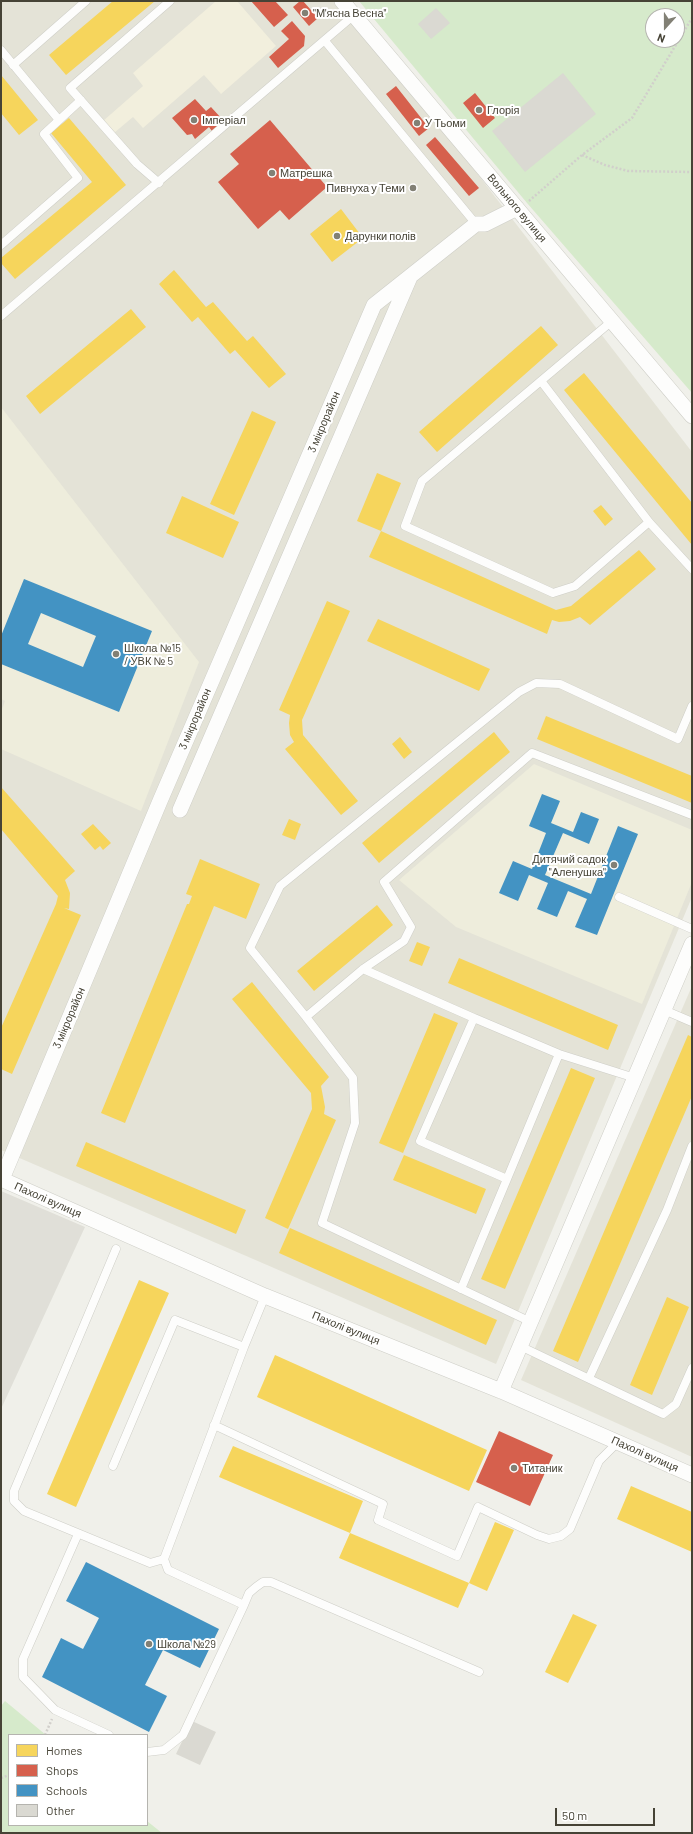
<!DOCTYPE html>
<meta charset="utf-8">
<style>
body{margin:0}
#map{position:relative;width:693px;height:1834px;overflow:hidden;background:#f0f0ea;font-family:Barlow,sans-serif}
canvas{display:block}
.frame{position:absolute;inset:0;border:2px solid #464336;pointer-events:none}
.legend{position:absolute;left:8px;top:1734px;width:140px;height:92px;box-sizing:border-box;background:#fff;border:1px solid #b5b4af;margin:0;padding:5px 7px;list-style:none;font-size:12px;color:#464336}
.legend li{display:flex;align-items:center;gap:8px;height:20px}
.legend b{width:20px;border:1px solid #b5b4af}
.north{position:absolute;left:645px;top:8px;width:40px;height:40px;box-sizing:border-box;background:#fff;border:1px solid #b5b4af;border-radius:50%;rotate:201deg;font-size:11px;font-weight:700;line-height:16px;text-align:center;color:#464336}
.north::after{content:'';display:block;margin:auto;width:14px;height:18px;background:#828075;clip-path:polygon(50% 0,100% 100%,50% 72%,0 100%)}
.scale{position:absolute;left:555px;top:1808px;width:100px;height:18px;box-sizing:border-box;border:2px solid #464336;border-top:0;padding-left:5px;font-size:12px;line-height:14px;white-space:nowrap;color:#464336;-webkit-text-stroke:3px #fff;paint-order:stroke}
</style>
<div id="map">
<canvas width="693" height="1834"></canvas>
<div class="frame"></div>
<ul class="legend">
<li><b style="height:11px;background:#f6d55c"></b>Homes</li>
<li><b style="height:11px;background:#d6604d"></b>Shops</li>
<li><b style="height:11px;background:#4393c3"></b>Schools</li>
<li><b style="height:11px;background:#dad9d2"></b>Other</li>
</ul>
<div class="north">N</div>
<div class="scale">50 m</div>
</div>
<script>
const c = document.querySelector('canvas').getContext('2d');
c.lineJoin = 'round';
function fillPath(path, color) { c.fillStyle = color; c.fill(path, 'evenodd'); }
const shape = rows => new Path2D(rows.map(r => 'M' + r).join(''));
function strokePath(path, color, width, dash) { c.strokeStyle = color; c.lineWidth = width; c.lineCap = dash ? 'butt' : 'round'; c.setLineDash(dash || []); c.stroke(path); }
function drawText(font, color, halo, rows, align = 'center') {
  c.font = font + ' Barlow,sans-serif'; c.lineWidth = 4; c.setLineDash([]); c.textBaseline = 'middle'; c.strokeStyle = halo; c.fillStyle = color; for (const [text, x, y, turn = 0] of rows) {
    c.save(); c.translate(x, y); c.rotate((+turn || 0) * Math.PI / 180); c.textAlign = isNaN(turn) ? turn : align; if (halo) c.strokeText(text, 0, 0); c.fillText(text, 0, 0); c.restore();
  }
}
fillPath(shape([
 [1,1,344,1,692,452,692,897,496,1364,1,1150],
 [692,986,692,1457,521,1380]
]), '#e4e3d7');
fillPath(shape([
 [216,1,237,1,276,46,221,94,204,75,143,128,133,117,114,133,103,121,143,86,133,73]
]), '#f2efdd');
fillPath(shape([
 [1,1191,85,1227,1,1409]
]), '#e0dfd8');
fillPath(shape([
 [1,407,199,662,141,811,1,749,1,712,5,701,1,699],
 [534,764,692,830,692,882,642,1004,456,927,399,880]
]), '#eeeddc');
fillPath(shape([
 [359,1,692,1,692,393,527,203],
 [653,16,677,16,677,40,653,40],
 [5,1701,46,1735,9,1735,9,1825,147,1825,147,1821,162,1833,1,1833,1,1706]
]), '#d6eacb');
fillPath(shape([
 [113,1,155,1,66,75,49,55],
 [1,75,38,120,19,135,1,113],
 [69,118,126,185,15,279,1,263,1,258,92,182,51,133],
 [341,209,363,238,332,262,310,234],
 [174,270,206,307,213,302,247,341,253,336,286,374,269,388,235,350,230,354,198,317,192,322,159,284],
 [131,309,146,327,40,414,26,396],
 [541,326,558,345,437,452,419,432],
 [584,373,692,503,692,545,564,390],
 [252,411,276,422,234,515,210,504],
 [377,473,401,483,381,531,357,521],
 [182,496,239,522,223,558,166,533],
 [601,505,613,519,605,526,593,511],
 [381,531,556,610,571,606,639,550,656,569,590,625,580,617,570,621,559,622,552,620,547,634,369,557],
 [327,601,350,611,302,720,303,735,358,801,341,815,285,749,294,742,290,735,289,723,290,715,279,710],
 [378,619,490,669,479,691,367,641],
 [546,716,692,776,692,803,537,739],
 [494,732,510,752,379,863,362,843],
 [400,737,412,752,404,759,392,744],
 [1,787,75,871,65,880,70,893,69,909,64,908,81,915,12,1074,1,1069,1,1028,56,904,58,896,1,829],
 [289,819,301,824,295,840,282,835],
 [93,824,111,843,103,850,100,846,95,850,81,834],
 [200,859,260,884,246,919,214,906,125,1123,101,1113,187,904,189,904,192,896,186,894],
 [377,905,393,925,314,991,297,971],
 [417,942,430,947,422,966,409,961],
 [459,958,618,1025,608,1050,448,983],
 [252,982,329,1077,321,1086,325,1107,324,1114,336,1120,288,1229,265,1218,312,1109,311,1093,232,999],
 [434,1013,458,1023,403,1153,379,1143],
 [688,1035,692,1037,692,1096,578,1362,553,1351],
 [571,1068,595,1078,505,1289,481,1279],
 [86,1142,246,1210,236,1234,76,1166],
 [404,1155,486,1189,476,1214,393,1180],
 [290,1228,497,1320,486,1345,279,1253],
 [139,1280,169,1293,76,1507,47,1494],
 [667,1297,689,1307,652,1395,630,1385],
 [275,1355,487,1450,469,1491,257,1397],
 [233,1446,363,1501,350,1533,219,1477],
 [631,1486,692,1512,692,1552,617,1519],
 [495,1522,514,1530,487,1591,469,1583],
 [350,1533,469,1583,458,1608,339,1558],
 [573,1614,597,1625,568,1683,545,1672]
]), '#f6d55c');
fillPath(shape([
 [251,1,275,1,288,15,274,27],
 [300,1,303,1,318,18,309,26,293,7],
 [292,21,305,36,304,46,278,68,269,57,289,39,281,31],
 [396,86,429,128,419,136,386,94],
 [475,93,495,118,483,128,463,103],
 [195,99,206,111,211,107,222,119,220,129,214,134,209,127,195,139,192,134,187,135,172,118],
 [270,120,327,187,289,220,280,210,258,229,218,182,239,164,230,154],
 [435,137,479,188,469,196,426,145],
 [499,1431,553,1455,530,1506,476,1482]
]), '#d6604d');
fillPath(shape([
 [24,579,152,631,119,712,1,664,1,636],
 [41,613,96,636,83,667,28,644],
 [542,794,560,801,551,823,573,832,581,812,599,819,589,844,563,833,545,875,591,894,618,826,638,834,597,935,575,927,587,899,568,891,557,917,537,909,548,883,529,875,518,901,499,893,513,861,532,869,546,833,529,826],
 [86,1562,219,1629,200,1668,163,1650,145,1685,167,1696,149,1732,42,1677,61,1638,83,1649,99,1618,66,1601]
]), '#4393c3');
fillPath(shape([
 [436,8,450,23,431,39,418,24],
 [563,73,596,114,525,172,492,131],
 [192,1721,216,1732,200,1765,176,1754]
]), '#dad9d2');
const lane = shape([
 [325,41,476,224],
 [1,50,59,120],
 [13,65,86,1],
 [159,183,137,164,70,88,170,1],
 [1,245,78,178,44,134,81,100],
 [1,316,354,15],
 [612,321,422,481,405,526,553,593,575,586,649,522],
 [541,381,649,522,692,569],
 [619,897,692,929],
 [363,969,474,1018],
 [664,1010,692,1022],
 [306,1017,363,969,404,941,411,927,384,882,532,753,692,815],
 [559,1054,635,1078],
 [116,1249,14,1491,14,1501,24,1511,150,1563,164,1559],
 [461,1289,507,1179,559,1054,474,1018,420,1141,507,1179],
 [531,1322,322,1223,355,1123,353,1078,306,1017,250,948,280,886,519,692,536,683,560,684,678,739,692,706],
 [520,1346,663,1414,676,1404,692,1368],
 [244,1347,164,1559,168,1570,244,1605,249,1593,256,1587,263,1582,271,1582,479,1672],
 [589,1378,667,1210,692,1146],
 [214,1425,383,1504,378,1520,457,1556,478,1507,537,1535,549,1539,561,1536,570,1529,599,1461,618,1442],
 [113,1466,175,1320,244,1347,265,1296],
 [78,1534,23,1659,23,1677,55,1710,109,1735],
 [147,1752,164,1750,183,1735,244,1605]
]);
const street = shape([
 [342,1,692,416],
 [180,810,410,277],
 [1,1179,265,1296,501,1391,692,1475],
 [2,1179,160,801,374,305,476,224,485,224,517,208],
 [501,1391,692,944]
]);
strokePath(lane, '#cecec7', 9);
strokePath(street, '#cecec7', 16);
strokePath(shape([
 [582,155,605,165,628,171,692,172],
 [529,201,582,155,632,118,692,18],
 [45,1735,52,1719],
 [1,1778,9,1775]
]), '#d1cfcb', 2.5, [2, 2]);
strokePath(lane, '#fdfdfc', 8);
strokePath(street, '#fdfdfc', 15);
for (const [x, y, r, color] of [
 [305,13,4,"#828075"],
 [479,110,4,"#828075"],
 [194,120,4,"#828075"],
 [417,123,4,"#828075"],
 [272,173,4,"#828075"],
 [413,188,4,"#828075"],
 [337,236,4,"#828075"],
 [116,654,4,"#828075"],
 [614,865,4,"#828075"],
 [514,1468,4,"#828075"],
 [149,1644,4,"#828075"]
]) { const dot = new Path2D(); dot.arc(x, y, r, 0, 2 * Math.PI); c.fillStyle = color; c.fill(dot); strokePath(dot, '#fff', 1.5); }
drawText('11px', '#464336', '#fff', [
 ["\"М'ясна Весна\"",313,13],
 ["Глорія",487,110],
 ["Імперіал",202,120],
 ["У Тьоми",425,123],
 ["Матрешка",280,173],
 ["Пивнуха у Теми",405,188,"right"],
 ["Дарунки полів",345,236],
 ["Школа №15",124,648],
 ["/ УВК № 5",124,661],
 ["Дитячий садок",606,859,"right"],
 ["\"Аленушка\"",606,872,"right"],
 ["Титаник",522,1468],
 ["Школа №29",157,1644]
], 'left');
drawText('11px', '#464336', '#fff', [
 ["Вольного вулиця",517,208,50],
 ["3 мікрорайон",324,422,-67],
 ["3 мікрорайон",195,719,-67],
 ["3 мікрорайон",69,1018,-67],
 ["Пахолі вулиця",48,1200,24],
 ["Пахолі вулиця",346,1328,22],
 ["Пахолі вулиця",645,1454,24]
]);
</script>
